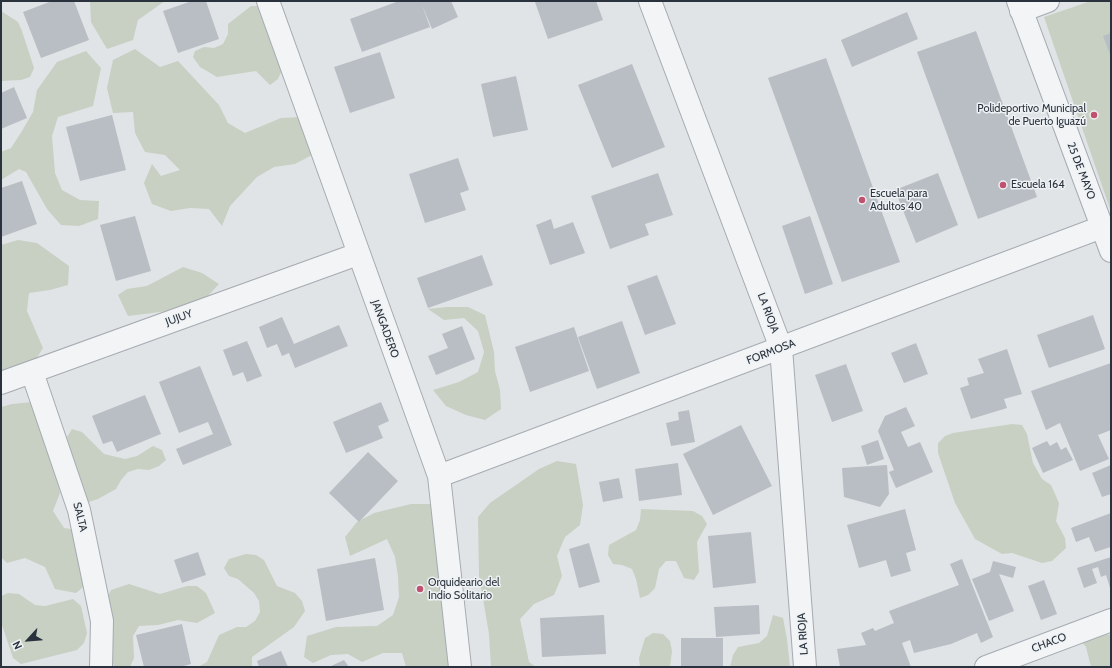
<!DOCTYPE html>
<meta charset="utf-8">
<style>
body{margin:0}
#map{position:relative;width:1112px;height:668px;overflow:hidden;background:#e0e4e7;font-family:Cabin,sans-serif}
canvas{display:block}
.frame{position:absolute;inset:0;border:2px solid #2a333d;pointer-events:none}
.north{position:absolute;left:8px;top:620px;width:40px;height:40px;-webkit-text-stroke:3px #eff2f5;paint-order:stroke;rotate:244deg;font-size:11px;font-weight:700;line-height:16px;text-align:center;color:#2a333d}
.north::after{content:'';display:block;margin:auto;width:14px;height:18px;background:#2a333d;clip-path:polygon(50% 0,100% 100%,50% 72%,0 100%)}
</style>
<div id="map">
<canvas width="1112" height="668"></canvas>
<div class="frame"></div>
<div class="north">N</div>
</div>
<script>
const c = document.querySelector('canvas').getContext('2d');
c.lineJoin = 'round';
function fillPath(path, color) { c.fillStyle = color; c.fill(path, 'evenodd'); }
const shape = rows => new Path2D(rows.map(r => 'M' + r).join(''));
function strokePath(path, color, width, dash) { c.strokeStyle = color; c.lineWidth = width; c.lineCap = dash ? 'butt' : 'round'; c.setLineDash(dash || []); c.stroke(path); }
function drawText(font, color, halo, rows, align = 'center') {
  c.font = font + ' Cabin,sans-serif'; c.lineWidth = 3; c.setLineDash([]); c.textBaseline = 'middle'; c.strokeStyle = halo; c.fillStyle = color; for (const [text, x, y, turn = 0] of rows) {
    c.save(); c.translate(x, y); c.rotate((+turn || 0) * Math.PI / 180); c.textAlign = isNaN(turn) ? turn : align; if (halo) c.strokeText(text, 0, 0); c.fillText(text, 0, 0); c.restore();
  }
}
fillPath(shape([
 [90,1,165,1,138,20,133,40,107,49,91,22],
 [1091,1,1111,1,1111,212,1044,17],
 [251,6,261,6,282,70,278,79,270,85,256,71,217,77,200,67,193,57,195,51,204,47,214,48,223,44,228,34,228,24],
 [1,11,18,22,22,31,34,68,30,77,21,80,1,81],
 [135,49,160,67,178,61,219,105,228,123,245,133,281,118,301,117,312,155,295,164,274,167,257,177,230,206,222,226,209,209,190,208,171,211,152,204,144,183,152,164,161,176,180,170,165,155,145,152,135,133,133,112,113,113,107,88,113,60],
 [86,51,101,68,93,106,58,117,52,136,55,173,62,190,80,200,99,201,98,219,79,226,61,225,47,209,26,172,19,169,1,180,1,152,11,148,22,131,33,112,37,90,57,62],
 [18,240,37,243,69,266,68,285,50,290,29,293,27,311,43,348,32,366,1,378,1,245],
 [183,267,202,273,219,284,206,298,168,311,128,316,118,295,127,289,147,286],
 [447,307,468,307,485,315,494,352,495,371,500,390,501,409,485,420,466,415,446,406,433,390,459,382,478,372,484,352,478,331,464,318,444,320,428,309],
 [32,402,56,474,60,493,53,511,64,528,83,531,90,581,76,593,55,589,45,567,25,558,7,563,1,557,1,407,12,404],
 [1012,424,1022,425,1027,434,1033,463,1042,479,1051,485,1059,503,1056,521,1065,538,1066,548,1052,561,1042,563,1012,553,1002,554,975,539,955,503,938,453,938,443,945,436,953,433],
 [72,429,82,432,104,454,125,459,137,456,153,446,162,450,166,460,159,466,149,470,138,469,128,472,121,480,116,489,98,499,89,502,81,493,68,446,67,437],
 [557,461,576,464,583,505,580,525,565,537,557,556,562,576,554,595,534,604,520,619,529,662,536,667,491,667,489,634,479,575,478,517,490,503,539,469],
 [411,504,431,504,435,511,449,667,406,667,402,653,383,653,362,662,348,654,331,655,313,663,304,657,307,636,336,627,377,626,393,615,399,597,398,576,395,557,387,539,350,556,345,537,357,522,374,513],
 [641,509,693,511,702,516,707,524,697,542,699,572,694,580,684,578,676,561,666,561,659,569,655,588,648,595,640,598,636,579,632,569,622,565,613,564,608,555,609,545,636,530,640,520],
 [246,554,256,555,264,560,277,586,295,593,302,601,305,611,294,627,252,657,252,667,198,667,207,662,219,635,237,627,246,627,255,621,260,612,259,601,254,593,238,579,229,576,224,568,229,559],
 [129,584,160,594,187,586,197,586,206,593,215,613,197,623,178,620,158,625,139,626,133,636,134,658,130,667,114,667,111,657,107,598,111,590],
 [8,593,19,594,35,605,45,606,73,599,81,606,87,633,84,643,77,650,21,664,13,658,1,622,1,596],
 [773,615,783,618,787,639,790,667,730,667,733,655,738,647,759,643,767,636],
 [653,633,663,634,670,641,672,651,670,667,640,667,639,658,645,638],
 [1098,633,1111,635,1111,667,1091,667,1086,647,1080,640]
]), '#c7d0c2');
fillPath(shape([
 [52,1,74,1,89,40,41,58,23,12],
 [192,1,206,1,219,39,178,53,163,11],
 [399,1,451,1,458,17,432,29,422,5,430,27,362,52,350,19],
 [540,1,596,1,603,20,548,39,535,2],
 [907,12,918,39,852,67,841,40],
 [976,31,1037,197,978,219,917,52],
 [1111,33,1111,57,1103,36],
 [380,52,395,98,350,113,334,67],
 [826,58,900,262,842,282,768,78],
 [632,64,665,147,612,168,578,85],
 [516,76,528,130,493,137,481,84],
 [14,87,27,118,1,129,1,93],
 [112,115,126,170,80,181,66,127],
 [458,158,469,190,460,193,466,210,425,223,409,174],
 [658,173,673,215,645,224,649,235,610,249,591,196],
 [938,173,958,225,916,243,895,190],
 [22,181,37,224,1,237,1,188],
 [135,216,151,271,116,281,100,225],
 [810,216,833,284,805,294,782,226],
 [551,219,554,229,573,222,585,253,550,265,536,225],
 [482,255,493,285,428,308,417,278],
 [657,275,676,324,645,335,627,286],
 [1093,315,1105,349,1049,368,1037,335],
 [282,317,294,344,339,325,348,346,295,368,289,353,282,356,277,344,267,348,259,327],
 [622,321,640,373,597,389,578,337],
 [462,326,475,359,436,375,428,356,448,348,442,334],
 [574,327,589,371,530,392,515,347],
 [247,341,262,376,247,382,243,372,233,376,223,350],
 [916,343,928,374,904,383,891,353],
 [1007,349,1022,394,1004,399,1007,408,971,419,960,388,969,385,967,378,984,373,978,359],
 [1111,363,1111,430,1098,435,1109,459,1080,471,1060,423,1046,430,1031,391],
 [846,364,863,411,832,422,815,375],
 [200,366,232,445,183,465,176,449,213,434,208,422,179,433,159,382],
 [145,395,161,434,117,452,112,441,103,444,92,416],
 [381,402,389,421,378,426,383,438,346,453,333,422],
 [906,407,915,426,901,432,908,447,920,442,933,472,896,488,889,472,894,470,878,431,885,416],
 [689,410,695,442,671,446,666,423,679,420,678,412],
 [741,425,772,486,713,515,683,454],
 [878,440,884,459,867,465,861,446],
 [1047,441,1050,446,1057,442,1061,450,1066,447,1073,460,1043,473,1032,448],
 [368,452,398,481,359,522,329,493],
 [678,463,682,495,639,501,635,469],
 [887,465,889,494,880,507,844,497,842,468],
 [1111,465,1111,494,1102,497,1092,473],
 [619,478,623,498,603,502,599,482],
 [905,509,916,550,906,553,911,571,891,577,886,560,859,568,847,525],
 [1111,513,1111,547,1095,552,1089,537,1076,542,1071,528],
 [751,532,756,583,713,588,708,536],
 [589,543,600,582,579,588,569,549],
 [198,552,206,575,182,583,174,560],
 [1111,557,1111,591,1106,575,1101,577,1098,567,1092,569,1097,583,1084,588,1077,568],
 [375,558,384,610,326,621,317,569],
 [962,559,993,637,981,643,977,633,951,644,914,653,910,640,902,643,911,667,840,667,837,649,866,645,861,633,873,628,875,631,894,623,889,611,959,585,950,564],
 [993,561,1016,567,1013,578,999,574,1014,611,989,621,972,579,990,572],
 [1044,580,1057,614,1041,620,1028,586],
 [759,605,760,634,716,637,714,607],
 [604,615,606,654,542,657,540,618],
 [182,624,191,664,180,667,144,667,136,635],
 [681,638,723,638,723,667,681,667],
 [281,651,288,667,259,667,257,661],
 [344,660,349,667,329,667]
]), '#b8bec4');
const street = shape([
 [268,1,439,476,460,667],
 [650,1,781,348,805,667],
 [1018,1,1111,251],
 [1021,11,1048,1],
 [32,372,79,510,102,621,101,667],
 [1,383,358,254],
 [439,476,1102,227],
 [986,667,1111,620]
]);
strokePath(street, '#a6abb1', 24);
strokePath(street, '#f2f4f6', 22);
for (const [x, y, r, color] of [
 [1094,115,4,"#c0516f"],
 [1003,185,4,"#c0516f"],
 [862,200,4,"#c0516f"],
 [420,589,4,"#c0516f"]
]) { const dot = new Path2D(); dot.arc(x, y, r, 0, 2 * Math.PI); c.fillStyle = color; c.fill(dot); strokePath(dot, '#eff2f5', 1.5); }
drawText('11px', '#2a333d', '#eff2f5', [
 ["Polideportivo Municipal",1086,109,"right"],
 ["de Puerto Iguazú",1086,122,"right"],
 ["Escuela 164",1011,185],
 ["Escuela para",870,194],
 ["Adultos 40",870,207],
 ["Orquideario del",428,583],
 ["Indio Solitario",428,596]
], 'left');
drawText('11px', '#2a333d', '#eff2f5', [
 ["25 DE MAYO",1081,171,69],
 ["LA RIOJA",768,313,69],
 ["JUJUY",179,318,-20],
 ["JANGADERO",385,329,70],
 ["FORMOSA",771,352,-21],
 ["SALTA",80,517,76],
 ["LA RIOJA",803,634,-94],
 ["CHACO",1049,643,-21]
]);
</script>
